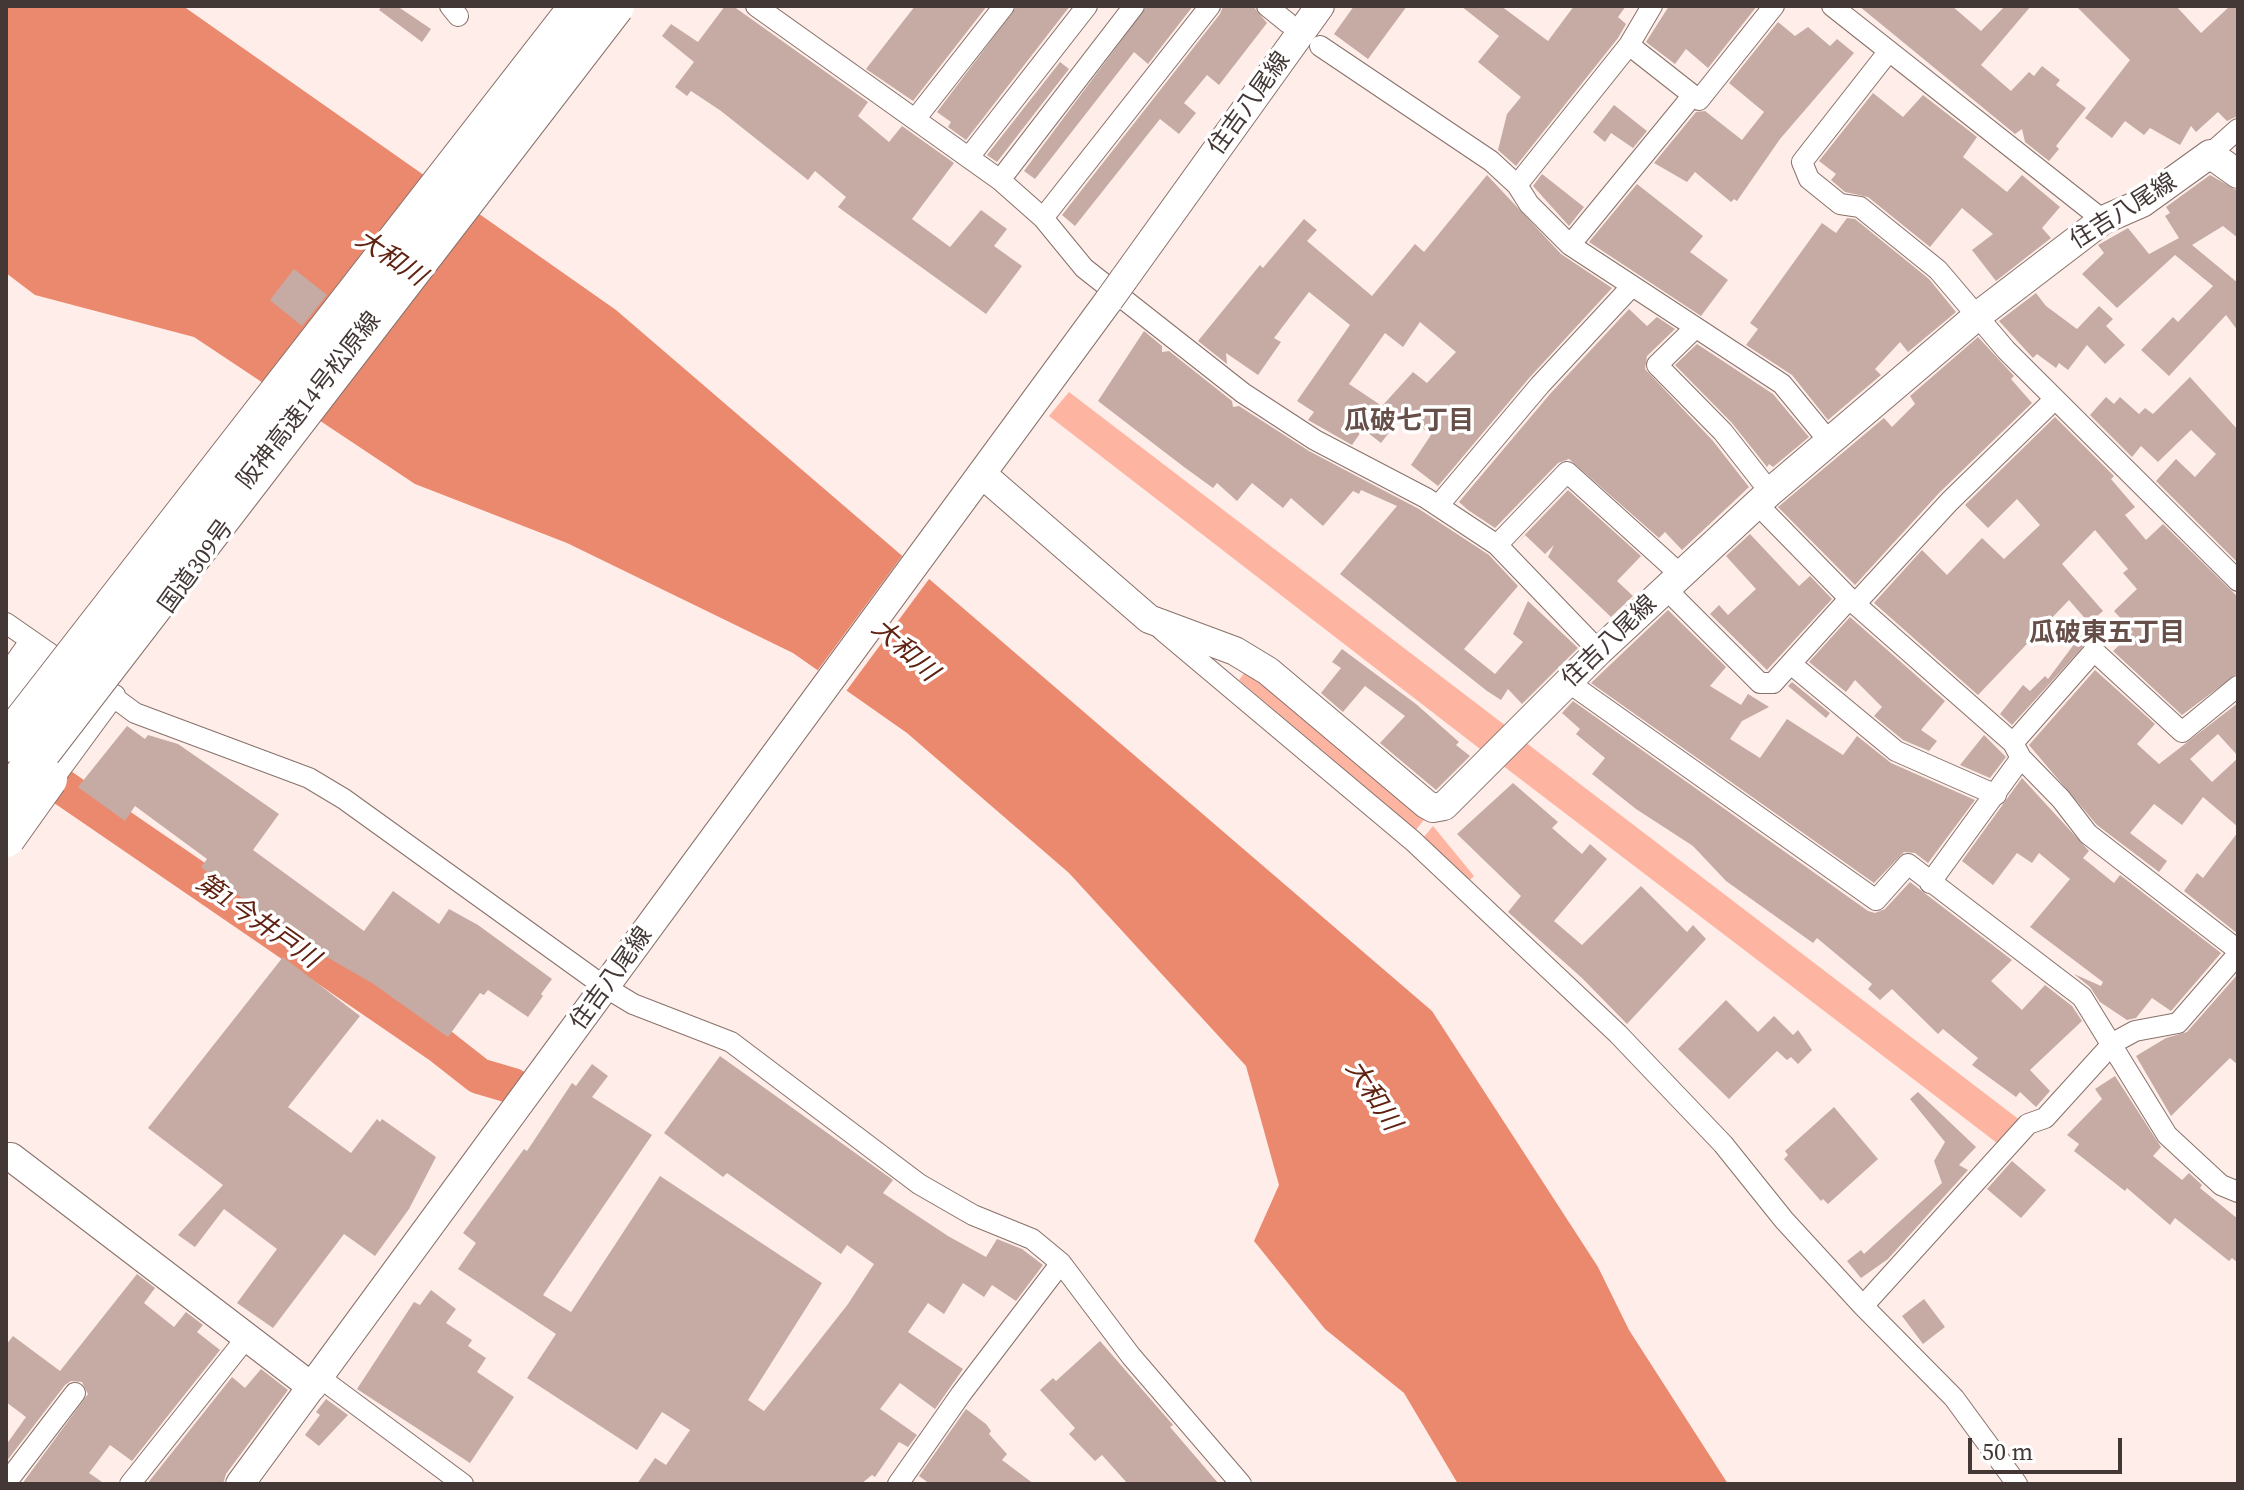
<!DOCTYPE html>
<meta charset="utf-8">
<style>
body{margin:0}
#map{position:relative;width:2244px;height:1490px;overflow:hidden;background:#feede8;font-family:"Source Serif 4",serif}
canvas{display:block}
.frame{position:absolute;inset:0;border:8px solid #433835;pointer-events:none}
.scale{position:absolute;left:1968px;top:1438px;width:154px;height:36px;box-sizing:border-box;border:4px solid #433835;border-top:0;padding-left:10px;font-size:24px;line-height:28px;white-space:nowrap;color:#433835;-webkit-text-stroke:6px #fff;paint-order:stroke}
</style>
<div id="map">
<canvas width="2244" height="1490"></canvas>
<div class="frame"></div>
<div class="scale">50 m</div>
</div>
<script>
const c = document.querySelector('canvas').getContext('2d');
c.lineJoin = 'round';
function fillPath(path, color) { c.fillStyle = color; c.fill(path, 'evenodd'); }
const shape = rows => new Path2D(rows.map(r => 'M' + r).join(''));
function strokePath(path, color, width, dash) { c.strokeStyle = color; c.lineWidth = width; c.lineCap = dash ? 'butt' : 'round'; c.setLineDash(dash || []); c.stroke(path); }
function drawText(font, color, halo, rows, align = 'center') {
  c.font = font + ' "Source Serif 4","Noto Sans JP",serif'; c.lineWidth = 7; c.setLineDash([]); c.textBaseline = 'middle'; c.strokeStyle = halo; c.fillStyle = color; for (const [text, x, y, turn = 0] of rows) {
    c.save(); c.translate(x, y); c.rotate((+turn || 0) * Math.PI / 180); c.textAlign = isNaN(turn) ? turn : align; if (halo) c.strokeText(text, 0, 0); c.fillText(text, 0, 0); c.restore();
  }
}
fillPath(shape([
 [1069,392,1506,726,1484,752,1049,416],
 [1248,668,1426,817,1416,830,1239,680],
 [1525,742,2021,1121,2001,1146,1502,765],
 [1433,826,1474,876,1470,880,1423,838]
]), '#fdb5a1');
fillPath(shape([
 [6,6,183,6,616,310,1432,1011,1598,1267,1629,1330,1728,1484,1458,1484,1404,1393,1325,1329,1254,1241,1279,1185,1246,1066,1069,873,907,733,793,653,567,543,415,484,194,337,35,295,6,273]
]), '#eb896e');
fillPath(shape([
 [905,552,932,575,844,694,815,674]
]), '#feede8');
strokePath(shape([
 [23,760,442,1047,479,1076,513,1086]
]), '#eb896e', 36);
fillPath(shape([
 [382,6,397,6,431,29,422,42,379,10],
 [725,6,733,6,868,102,858,116,889,142,902,126,954,163,912,219,950,247,981,210,1007,229,994,246,1022,266,986,314,838,207,846,197,815,171,808,180,721,111,691,91,687,96,675,87,694,62,662,36,671,24,698,42],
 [915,6,987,6,913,101,866,69],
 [1017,6,1070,6,966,140,948,127,951,122,937,112],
 [1147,6,1193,6,1148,64,1134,52,1035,179,1024,171],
 [1223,6,1253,6,1267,23,1219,85,1207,75,1184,103,1196,113,1179,134,1160,119,1075,226,1062,215,1220,14],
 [1354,6,1407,6,1368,59,1334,34],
 [1461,6,1501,6,1548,41,1574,6,1626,6,1618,17,1626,24,1618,38,1516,166,1498,150,1507,114,1521,97,1478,62,1499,36],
 [1669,6,1757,6,1708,68,1686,49,1675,64,1646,42],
 [1859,6,1952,6,1981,31,2005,6,2031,6,1981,65,2011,91,2029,72,2034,76,2042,66,2060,80,2056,85,2086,108,2056,146,2059,149,2049,161,2025,142,2022,129,2015,134],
 [2076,6,2176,6,2201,33,2230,6,2238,6,2238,116,2227,121,2218,112,2196,132,2191,126,2180,145,2150,128,2144,135,2125,121,2112,138,2085,118,2130,60],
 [1778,22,1795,36,1808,27,1830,46,1837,39,1854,53,1780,139,1737,201,1734,199,1731,202,1695,172,1687,182,1654,163,1696,112,1705,111,1742,140,1764,112,1729,83],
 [1060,62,1069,69,997,162,987,155],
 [1873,93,1903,117,1923,95,1977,137,1963,157,2007,192,2022,175,2060,207,2042,228,2051,238,1996,281,1972,250,1993,234,1962,208,1930,247,1868,197,1845,192,1831,180,1836,174,1819,161],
 [1614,105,1647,131,1633,148,1611,133,1605,142,1593,132],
 [1542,174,1584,207,1569,226,1533,186],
 [1487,175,1561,254,1612,288,1530,377,1438,486,1411,465,1431,435,1404,413,1381,443,1363,429,1352,445,1308,420,1314,412,1297,401,1350,325,1309,292,1274,338,1281,342,1258,375,1226,353,1227,364,1198,341,1260,265,1263,268,1304,219,1317,230,1307,241,1372,296,1415,244,1424,252],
 [1420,322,1456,352,1427,383,1413,372,1382,406,1349,384,1385,333,1403,347],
 [2210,175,2238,191,2238,238,2223,226,2192,245,2238,283,2238,331,2226,315,2169,376,2141,350,2173,317,2178,322,2213,286,2175,255,2117,308,2082,274,2104,253,2098,245,2128,228,2149,254,2179,238,2165,216,2170,213,2166,207],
 [1637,184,1703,236,1690,252,1728,280,1701,316,1589,242],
 [1847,218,1855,219,1929,279,1956,312,1908,352,1900,342,1875,369,1881,375,1828,420,1792,375,1746,345,1758,329,1750,323,1822,223,1836,233],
 [294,269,327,295,302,326,270,300],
 [2036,293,2046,306,2077,329,2099,306,2113,319,2106,326,2125,345,2105,364,2087,345,2068,370,2059,363,2056,368,2037,354,2033,358,1999,321],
 [1629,309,1647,326,1657,317,1675,329,1647,356,1645,369,1713,441,1749,487,1682,550,1665,532,1659,538,1569,459,1558,463,1495,528,1468,510,1459,502,1550,394],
 [1144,331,1162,346,1162,352,1169,351,1232,401,1233,407,1239,406,1309,451,1419,509,1489,555,1518,586,1464,649,1495,674,1523,642,1513,634,1528,601,1578,648,1522,704,1508,689,1501,700,1487,691,1340,574,1397,506,1361,490,1359,494,1353,491,1323,526,1291,498,1283,508,1252,483,1237,501,1217,483,1213,488,1184,467,1098,401],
 [1978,337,2014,376,2011,379,2032,403,1940,492,1855,585,1778,507,1884,418,1892,427,1915,404,1910,396],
 [1697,344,1773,394,1809,437,1773,467,1769,464,1767,467,1732,423,1675,365],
 [2190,377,2238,430,2238,563,2156,481,2176,459,2195,477,2216,454,2191,430,2158,462,2141,446,2132,457,2090,415,2106,397,2114,404,2120,397,2139,414,2145,408,2153,414],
 [2055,417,2114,476,2111,479,2135,507,2125,515,2146,540,2163,524,2238,597,2238,673,2182,715,2113,651,2133,632,2114,611,2137,589,2123,573,2128,569,2095,530,2062,564,2103,611,2089,623,2069,600,1978,695,1874,603,1922,550,1947,575,1982,538,2004,559,2040,525,2017,499,1988,528,1965,505],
 [1568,490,1641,556,1617,581,1633,596,1611,617,1548,557,1554,545,1545,554,1525,535,1515,545],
 [1750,534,1799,586,1810,576,1832,599,1767,670,1710,614,1719,605,1728,615,1756,589,1726,556],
 [1668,610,1726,667,1710,686,1741,705,1748,694,1769,707,1742,721,1730,739,1760,758,1787,719,1843,755,1857,736,1891,763,1975,800,1928,863,1915,853,1904,852,1874,883,1591,683],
 [1850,617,1945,701,1921,730,1937,741,1929,751,1903,740,1874,716,1882,707,1855,680,1846,692,1809,662],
 [2084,631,2091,638,2012,725,2000,714,2023,685,2030,691,2045,676,2048,679],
 [1342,649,1416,704,1459,742,1456,745,1470,756,1436,790,1380,743,1405,716,1365,686,1343,712,1321,693,1341,668,1332,662],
 [2095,670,2155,724,2137,744,2159,764,2238,703,2238,756,2218,734,2190,759,2212,782,2238,758,2238,827,2203,797,2182,825,2154,804,2130,833,2167,861,2159,872,2097,825,2029,745],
 [1792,682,1830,713,1826,718,1788,686],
 [1573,701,1868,911,1875,913,1885,909,1910,882,2012,960,1991,981,2022,1010,2045,985,2072,1006,2082,1021,2030,1070,2050,1091,2036,1107,2020,1092,2016,1097,1972,1065,1978,1058,1943,1029,1938,1034,1892,989,1880,1000,1868,989,1872,984,1817,938,1813,943,1726,881,1693,846,1636,809,1592,774,1605,758,1576,734,1580,729,1562,713],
 [127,726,145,739,148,735,178,744,279,814,253,850,364,931,393,891,439,924,449,909,478,925,552,979,541,994,543,996,528,1017,488,990,484,995,480,993,448,1037,372,983,297,940,201,867,207,859,135,806,125,821,78,787],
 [1984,735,2006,757,1990,778,1960,765],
 [2022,778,2089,851,2083,858,2114,883,2120,875,2221,953,2171,1011,2152,998,2136,1018,2127,1020,2100,1002,2090,987,2074,974,2101,986,2103,982,2030,927,2070,879,2039,853,2032,863,2017,853,1993,885,1962,861],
 [1513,783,1558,822,1552,828,1582,854,1590,844,1607,859,1554,921,1582,945,1641,886,1687,932,1693,925,1706,939,1627,1024,1582,978,1508,912,1521,896,1457,834],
 [2238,832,2238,934,2184,891,2197,873,2203,878],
 [283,957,360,1016,288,1107,351,1153,377,1119,380,1122,382,1119,436,1157,409,1209,375,1256,344,1234,273,1328,237,1303,277,1249,224,1209,195,1247,178,1235,223,1185,148,1128],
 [2238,974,2238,1065,2230,1058,2171,1116,2136,1056,2166,1038,2187,1032],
 [1726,1000,1758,1032,1774,1016,1793,1035,1798,1030,1812,1050,1798,1064,1791,1057,1787,1060,1777,1051,1729,1099,1678,1049],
 [720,1056,893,1180,883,1193,948,1236,986,1257,997,1239,1022,1249,1043,1265,1016,1301,992,1285,984,1297,963,1283,944,1314,928,1303,908,1332,963,1369,935,1409,900,1383,880,1409,917,1435,908,1447,899,1442,875,1477,872,1475,861,1484,637,1484,655,1458,666,1465,690,1430,662,1412,637,1450,527,1378,556,1334,458,1269,476,1243,463,1233,524,1149,527,1151,572,1083,576,1086,592,1064,608,1076,592,1097,652,1135,543,1295,571,1312,660,1176,822,1283,748,1400,764,1411,848,1304,874,1264,847,1245,841,1254,727,1173,723,1177,664,1133],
 [2115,1076,2161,1147,2153,1156,2182,1180,2189,1173,2202,1185,2200,1188,2238,1219,2238,1263,2232,1258,2229,1261,2175,1218,2170,1225,2127,1188,2125,1191,2074,1151,2079,1144,2067,1135,2102,1099,2095,1089],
 [1918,1092,1976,1147,1959,1165,1968,1170,1888,1259,1861,1278,1847,1261,1861,1250,1864,1254,1942,1183,1934,1161,1945,1142,1910,1099],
 [1834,1107,1878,1159,1828,1204,1823,1199,1821,1201,1784,1159,1788,1155,1785,1151],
 [2012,1161,2046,1190,2021,1218,1987,1189],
 [137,1274,155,1288,144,1303,174,1327,186,1312,203,1325,197,1332,220,1350,132,1461,110,1445,89,1473,105,1484,22,1484,88,1394,82,1382,71,1381,65,1385,6,1462,6,1445,26,1417,6,1402,6,1345,13,1336,60,1371],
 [431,1290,456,1309,446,1323,472,1340,468,1346,486,1358,477,1372,514,1397,470,1463,357,1389,414,1302,420,1305],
 [1924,1299,1945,1327,1923,1344,1902,1316],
 [1100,1341,1173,1425,1170,1427,1219,1484,1128,1484,1102,1455,1095,1461,1069,1434,1075,1428,1040,1390,1053,1378,1056,1381],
 [261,1369,288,1390,226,1474,223,1484,147,1484,232,1377,245,1388],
 [326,1399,348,1415,319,1446,305,1435,320,1415,316,1412],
 [966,1409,986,1424,991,1431,989,1434,1007,1454,1002,1460,1034,1484,930,1484,919,1476]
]), '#c6aba4');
const street = shape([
 [450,6,458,16],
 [756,6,1000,180,1043,218,1084,268,1243,393,1315,440,1426,498,1497,545,1599,651],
 [1267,6,1288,23],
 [1832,6,2103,220],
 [1629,45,1699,100,1774,6],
 [1320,46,1491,161,1517,185,1529,204,1570,245,1782,384,1828,440],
 [1889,51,1802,162,1809,179,1840,204,1860,207,1938,270,2006,350,2238,581],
 [916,118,1004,6],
 [2210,154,2238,129],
 [969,157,1087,6],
 [1000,180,1134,6],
 [1517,185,1629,45,1652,6],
 [1043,218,1210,6],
 [1570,245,1693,95],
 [1695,328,1657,365,1723,432,1770,492],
 [1757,504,1855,604,2013,743,2021,758,2061,799,2088,834,2238,950],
 [1438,506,1540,385,1632,286],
 [1497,545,1567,472,1681,575],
 [1666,589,1760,683,1773,683,1850,598],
 [1855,604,1950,501,2055,399],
 [6,623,62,662],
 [1162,630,1413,841,1618,1034,1723,1144,1784,1220,1863,1306,1954,1398,2017,1484],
 [1791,664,1896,751,1996,795],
 [6,675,30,641],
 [89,679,135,713,309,778,344,799,605,987,633,1004,731,1042,919,1184,973,1215,1032,1239,1061,1263,1131,1356,1241,1484],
 [1568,682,1876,900,1908,864,2082,997,2167,1135,2221,1185,2238,1192],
 [2013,743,2094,651,2182,732,2238,686],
 [46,789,115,695],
 [1930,883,2021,758],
 [1863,1306,2028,1124,2045,1118,2113,1043,2135,1031,2178,1023,2238,954],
 [319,1377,463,1484],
 [6,1483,75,1393],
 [130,1484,247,1337],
 [898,1484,961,1394,1061,1263]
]);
const secondary = shape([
 [1124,279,1320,6],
 [982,474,1149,619,1235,651,1268,671,1426,804,1433,808,1444,806,1599,651,1770,492,1976,317,2103,220,2142,203,2210,154,2238,174],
 [6,1157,11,1157,312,1387],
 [240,1484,1109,300]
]);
const highway = shape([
 [6,711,40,666]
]);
strokePath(street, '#89716a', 22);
strokePath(secondary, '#89716a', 30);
strokePath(highway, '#89716a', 40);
strokePath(street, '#fff', 20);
strokePath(secondary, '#fff', 28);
strokePath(highway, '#fff', 38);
const secondaryBridge = shape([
 [1109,300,1124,279]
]);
const highwayBridge = shape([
 [6,743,579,6],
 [6,798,615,6],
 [6,838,48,779]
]);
strokePath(secondaryBridge, '#89716a', 30, []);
strokePath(highwayBridge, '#89716a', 40, []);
strokePath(secondaryBridge, '#fff', 28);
strokePath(highwayBridge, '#fff', 38);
drawText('24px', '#433835', '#fff', [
 ["住吉八尾線",1250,104,-54],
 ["住吉八尾線",2124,212,-32],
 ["阪神高速14号松原線",310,401,-52],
 ["国道309号",197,567,-54],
 ["住吉八尾線",1610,642,-44],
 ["住吉八尾線",612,979,-54]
]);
drawText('italic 26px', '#602211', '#fff', [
 ["大和川",390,259,34],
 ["大和川",904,651,42],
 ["第1今井戸川",257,922,35],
 ["大和川",1372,1096,57]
]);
drawText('bold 26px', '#664f48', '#fff', [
 ["瓜破七丁目",1409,422],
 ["瓜破東五丁目",2107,634]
]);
</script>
